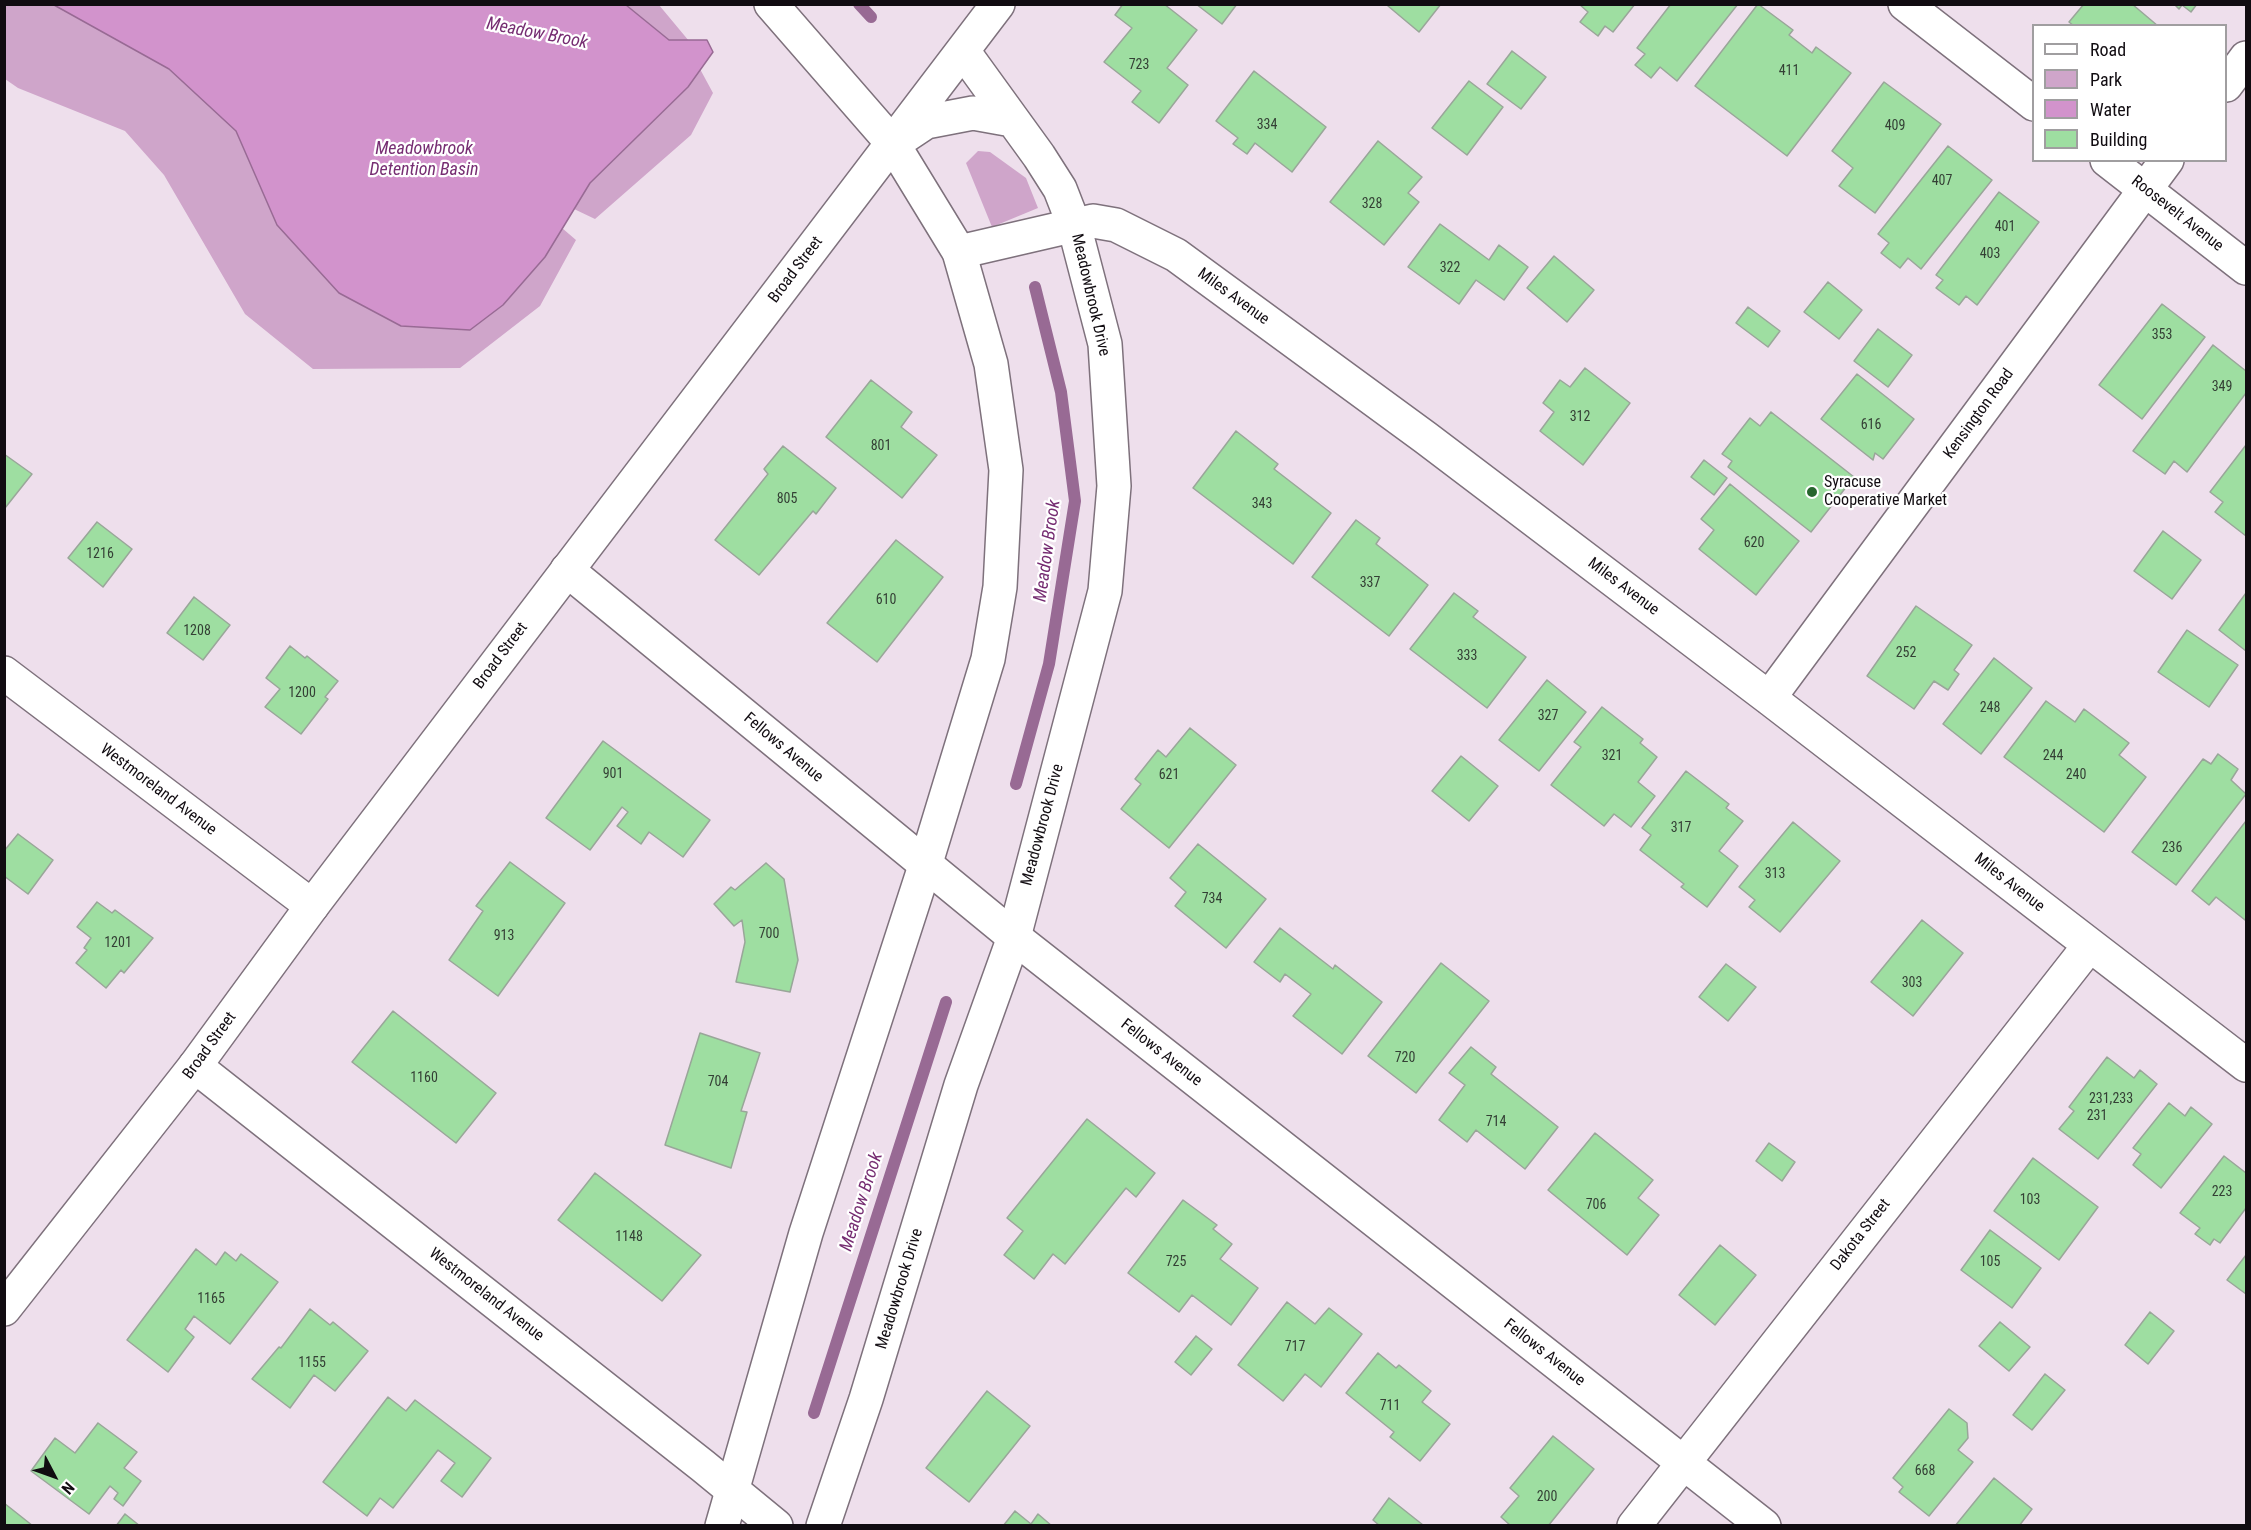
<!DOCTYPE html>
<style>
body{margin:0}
#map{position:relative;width:2251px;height:1530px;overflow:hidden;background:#eedfec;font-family:"Roboto Condensed",sans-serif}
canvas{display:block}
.frame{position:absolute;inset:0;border:6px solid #110c11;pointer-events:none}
.legend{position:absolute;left:2032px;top:24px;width:195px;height:138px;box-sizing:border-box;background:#fff;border:2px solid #a09ea0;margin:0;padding:8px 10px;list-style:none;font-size:18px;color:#110c11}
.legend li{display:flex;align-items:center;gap:12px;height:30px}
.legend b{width:30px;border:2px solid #a09ea0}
.north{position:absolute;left:24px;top:1446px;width:60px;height:60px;-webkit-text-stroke:4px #fff;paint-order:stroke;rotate:131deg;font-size:16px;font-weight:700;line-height:24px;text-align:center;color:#110c11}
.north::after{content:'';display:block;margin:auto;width:21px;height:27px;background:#110c11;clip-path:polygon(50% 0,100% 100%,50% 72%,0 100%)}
</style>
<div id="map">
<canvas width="2251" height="1530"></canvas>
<div class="frame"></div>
<ul class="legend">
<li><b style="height:8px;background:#fff"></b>Road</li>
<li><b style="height:16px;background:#cfa5ca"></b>Park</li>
<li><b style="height:16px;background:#d293cc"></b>Water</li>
<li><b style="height:16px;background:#9edea1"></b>Building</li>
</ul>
<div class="north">N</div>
</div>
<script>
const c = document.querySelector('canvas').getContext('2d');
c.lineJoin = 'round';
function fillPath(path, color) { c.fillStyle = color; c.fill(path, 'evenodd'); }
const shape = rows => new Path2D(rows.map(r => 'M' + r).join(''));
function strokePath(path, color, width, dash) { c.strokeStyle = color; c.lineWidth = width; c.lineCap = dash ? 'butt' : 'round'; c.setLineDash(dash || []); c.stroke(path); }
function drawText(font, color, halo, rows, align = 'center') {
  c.font = font + ' "Roboto Condensed",sans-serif'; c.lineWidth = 4.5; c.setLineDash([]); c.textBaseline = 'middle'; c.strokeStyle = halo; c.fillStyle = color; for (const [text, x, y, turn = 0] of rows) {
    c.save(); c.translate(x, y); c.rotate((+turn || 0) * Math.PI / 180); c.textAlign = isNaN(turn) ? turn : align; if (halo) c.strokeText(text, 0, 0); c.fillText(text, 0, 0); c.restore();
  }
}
fillPath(shape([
 [5,5,54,5,169,69,236,131,277,225,545,257,562,228,576,240,540,306,460,368,313,369,245,314,164,175,125,131,18,88,5,79],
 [626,5,659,5,689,41,669,40],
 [700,69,713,93,691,135,595,219,574,209,590,183,688,87],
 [978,151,990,152,1026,178,1038,208,992,227,966,163]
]), '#cfa5ca');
const water = shape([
 [54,5,626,5,669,40,707,40,713,52,688,87,590,183,545,257,503,305,470,330,401,326,339,293,277,225,236,131,169,69,54,5]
]);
fillPath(water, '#d293cc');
strokePath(water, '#986a94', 1.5);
strokePath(shape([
 [859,4,871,17],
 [1016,784,1049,664,1075,501,1061,392,1035,287],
 [814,1413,946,1002]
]), '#986a94', 12);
const building = shape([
 [1123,4,1164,4,1197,30,1167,68,1188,85,1159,123,1132,102,1141,91,1104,62,1132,28,1115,15,1123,4],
 [1196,4,1237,4,1222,24,1196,4],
 [1389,4,1441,4,1419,32,1388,6,1389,4],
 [1579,4,1635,4,1613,32,1605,26,1598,36,1580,22,1588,12,1579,4],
 [1671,4,1738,4,1677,81,1660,67,1651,78,1635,65,1645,54,1637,48,1671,4],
 [1758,4,1793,30,1789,35,1812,53,1816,47,1851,73,1787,156,1695,86,1758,4],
 [2084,4,2132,4,2158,26,2074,26,2069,22,2084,4],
 [2174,4,2197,4,2191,12,2182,5,2179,9,2174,4],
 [1512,51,1546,77,1521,109,1487,84,1512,51],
 [1254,71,1326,127,1292,172,1255,143,1247,154,1233,144,1238,138,1216,121,1254,71],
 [1469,81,1503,107,1467,155,1432,128,1469,81],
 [1884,82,1941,124,1875,213,1839,186,1853,168,1832,151,1884,82],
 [1378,141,1422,177,1408,193,1419,202,1384,245,1330,202,1378,141],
 [1948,146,1992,180,1921,269,1908,258,1900,268,1881,253,1889,243,1878,234,1948,146],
 [1999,192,2039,222,1977,305,1966,296,1959,305,1936,288,1943,280,1936,275,1999,192],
 [1440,224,1489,260,1499,245,1528,267,1504,300,1476,280,1459,304,1408,267,1440,224],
 [1554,256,1594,290,1567,322,1527,288,1554,256],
 [1828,282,1862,310,1839,339,1804,312,1828,282],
 [2162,304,2205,337,2142,419,2099,385,2162,304],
 [1748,307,1780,331,1768,347,1736,323,1748,307],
 [1878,329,1912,355,1888,387,1854,361,1878,329],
 [2213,345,2246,371,2246,393,2187,472,2174,461,2165,474,2133,451,2213,345],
 [1585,368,1630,403,1583,465,1540,431,1554,412,1543,403,1560,380,1570,387,1585,368],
 [1857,374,1914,419,1883,459,1875,453,1873,460,1821,419,1857,374],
 [871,380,912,412,901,427,937,455,902,498,826,437,871,380],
 [1771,412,1854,477,1811,532,1728,467,1732,461,1722,454,1750,418,1760,426,1771,412],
 [1236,431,1278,464,1274,469,1331,513,1293,564,1193,488,1236,431],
 [2246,445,2246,536,2215,512,2223,502,2210,492,2246,445],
 [783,446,836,488,816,514,813,511,759,575,715,540,768,474,764,469,783,446],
 [4,454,32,474,5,508,4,508,4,454],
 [1704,460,1727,478,1714,495,1691,477,1704,460],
 [1730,484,1799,541,1756,595,1699,549,1714,530,1701,519,1730,484],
 [1356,520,1380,538,1376,544,1428,585,1389,636,1312,577,1356,520],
 [97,522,132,549,103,587,68,558,97,522],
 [2163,531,2201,560,2172,599,2134,571,2163,531],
 [896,540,943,577,877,662,827,623,896,540],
 [1454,593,1478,611,1473,617,1526,657,1487,708,1410,649,1454,593],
 [2246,593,2246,651,2219,630,2246,593],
 [194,597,230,625,203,660,167,633,194,597],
 [1916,606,1972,645,1954,670,1959,674,1948,690,1934,681,1914,709,1867,676,1916,606],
 [2187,630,2238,665,2209,707,2158,672,2187,630],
 [290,646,305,658,307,656,338,681,325,697,328,699,301,734,265,707,280,689,266,678,290,646],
 [1994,658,2032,688,1981,754,1943,724,1994,658],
 [1547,680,1586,712,1539,771,1499,740,1547,680],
 [2046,701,2075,722,2084,709,2129,743,2119,755,2146,777,2104,832,2004,757,2046,701],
 [1602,707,1643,739,1640,743,1657,757,1638,782,1655,796,1631,827,1614,814,1604,826,1551,785,1581,747,1574,742,1602,707],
 [1190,728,1236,765,1169,848,1121,809,1141,784,1135,779,1158,750,1166,757,1190,728],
 [603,741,710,820,683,857,649,832,641,844,617,826,628,812,622,807,590,850,546,818,603,741],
 [2218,754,2238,769,2231,780,2246,794,2176,885,2132,852,2203,759,2211,764,2218,754],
 [1461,756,1498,786,1469,821,1432,791,1461,756],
 [1686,771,1729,804,1726,808,1743,821,1719,851,1738,866,1707,907,1681,887,1684,884,1640,850,1651,835,1642,828,1686,771],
 [2246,821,2246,918,2245,920,2216,897,2209,905,2192,891,2246,821],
 [1793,822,1840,861,1780,932,1749,907,1755,900,1739,887,1793,822],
 [18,834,53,860,28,894,4,876,4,851,18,834],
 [1198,844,1266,899,1226,948,1175,906,1186,892,1170,878,1198,844],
 [510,862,565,903,498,996,449,960,483,911,476,906,510,862],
 [766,863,784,879,798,960,790,992,736,982,745,942,742,920,734,926,714,904,731,887,735,890,766,863],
 [97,902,112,913,115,910,153,938,124,973,121,970,106,988,76,963,87,950,84,948,91,938,77,927,97,902],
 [1922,920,1963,953,1913,1016,1871,982,1922,920],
 [1280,928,1333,969,1335,965,1382,1002,1342,1054,1293,1016,1311,994,1285,974,1280,982,1254,962,1280,928],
 [1441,963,1489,1001,1416,1093,1368,1056,1441,963],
 [1726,964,1756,987,1728,1021,1699,997,1726,964],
 [393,1011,496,1093,456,1143,352,1062,393,1011],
 [700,1033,760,1053,741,1111,747,1112,731,1168,665,1145,700,1033],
 [1471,1047,1496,1067,1491,1074,1558,1127,1525,1169,1476,1130,1467,1142,1439,1120,1465,1085,1449,1073,1471,1047],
 [2107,1057,2134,1078,2140,1070,2157,1084,2098,1159,2059,1129,2074,1111,2069,1107,2107,1057],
 [2169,1103,2185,1116,2191,1107,2212,1124,2161,1188,2133,1165,2141,1154,2133,1148,2169,1103],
 [1087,1119,1155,1173,1136,1197,1126,1188,1065,1264,1053,1254,1034,1279,1004,1255,1023,1231,1007,1218,1087,1119],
 [1595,1133,1653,1180,1638,1198,1659,1215,1627,1255,1548,1190,1595,1133],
 [1769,1143,1795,1162,1782,1181,1756,1161,1769,1143],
 [2224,1156,2246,1173,2246,1208,2220,1243,2214,1239,2210,1245,2195,1234,2200,1228,2180,1213,2224,1156],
 [2033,1158,2098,1207,2059,1260,1994,1211,2033,1158],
 [595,1173,701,1255,662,1301,558,1220,595,1173],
 [1183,1200,1217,1225,1213,1229,1232,1244,1220,1259,1258,1288,1231,1325,1192,1295,1179,1312,1128,1273,1183,1200],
 [1990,1230,2041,1268,2012,1308,1961,1270,1990,1230],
 [1720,1245,1756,1275,1715,1325,1679,1295,1720,1245],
 [196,1249,216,1265,225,1252,236,1261,241,1254,278,1282,230,1344,194,1316,185,1329,194,1337,168,1372,127,1340,196,1249],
 [2246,1255,2246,1294,2227,1280,2246,1255],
 [1287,1302,1315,1324,1329,1308,1362,1334,1321,1387,1305,1374,1283,1401,1238,1365,1287,1302],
 [310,1309,330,1325,333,1322,368,1351,335,1391,314,1375,290,1408,252,1379,279,1347,281,1348,310,1309],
 [2150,1312,2174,1331,2148,1364,2125,1345,2150,1312],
 [2000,1322,2030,1347,2009,1371,1979,1346,2000,1322],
 [1196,1336,1212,1349,1191,1375,1175,1362,1196,1336],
 [1378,1353,1396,1368,1399,1365,1431,1391,1422,1402,1450,1424,1420,1461,1390,1437,1394,1432,1346,1393,1378,1353],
 [2045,1374,2065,1390,2032,1430,2013,1415,2045,1374],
 [987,1391,1030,1426,969,1502,926,1468,987,1391],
 [388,1397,406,1411,415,1400,491,1458,462,1497,441,1481,455,1463,438,1450,393,1508,380,1498,367,1516,323,1482,388,1397],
 [1949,1409,1967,1423,1968,1438,1958,1450,1973,1462,1929,1516,1899,1492,1903,1487,1893,1478,1949,1409],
 [98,1423,137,1452,124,1468,141,1481,123,1506,114,1499,118,1493,110,1486,89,1514,31,1471,55,1438,75,1453,98,1423],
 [1553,1436,1594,1469,1548,1526,1511,1526,1501,1517,1519,1496,1510,1488,1553,1436],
 [1994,1478,2032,1509,2019,1526,1955,1526,1994,1478],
 [1389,1498,1423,1525,1423,1526,1380,1526,1373,1520,1389,1498],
 [4,1503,33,1526,4,1526,4,1503],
 [1015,1511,1031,1524,1038,1514,1052,1526,1003,1526,1015,1511],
 [125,1514,140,1526,116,1526,125,1514]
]);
fillPath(building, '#9edea1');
strokePath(building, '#99a699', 1.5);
const minor = shape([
 [771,4,893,144],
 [1905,4,2034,104],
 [2226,85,2246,58],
 [2107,160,2246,268],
 [959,252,1093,221,1116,225,1176,255,1426,438,1769,698,2246,1065],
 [567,570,1014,937,1764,1526],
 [4,673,312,906],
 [1769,698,2167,160],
 [195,1066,703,1466,776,1526],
 [1634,1526,2089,946]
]);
const tertiary = shape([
 [902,138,926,122,973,113,1012,120],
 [4,1309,195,1066,312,906,998,4],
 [722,1526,806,1233,925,866,988,659,1000,587,1006,470,991,364,959,252,893,144],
 [823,1526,866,1399,961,1085,1014,937,1105,591,1114,486,1105,344,1074,225,1060,189,1039,156,963,51]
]);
strokePath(minor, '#7e717c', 36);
strokePath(tertiary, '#7e717c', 36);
strokePath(minor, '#fff', 33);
strokePath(tertiary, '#fff', 33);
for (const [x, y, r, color] of [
 [1812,492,6,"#27662e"]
]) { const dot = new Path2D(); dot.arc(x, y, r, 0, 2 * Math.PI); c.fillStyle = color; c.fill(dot); strokePath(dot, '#fff', 2); }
drawText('14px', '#344035', null, [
 ["723",1139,65],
 ["411",1789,71],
 ["334",1267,125],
 ["409",1895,126],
 ["407",1942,181],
 ["328",1372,204],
 ["401",2005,227],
 ["403",1990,254],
 ["322",1450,268],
 ["353",2162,335],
 ["349",2222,387],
 ["312",1580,417],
 ["616",1871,425],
 ["801",881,446],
 ["805",787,499],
 ["343",1262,504],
 ["620",1754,543],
 ["1216",100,554],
 ["337",1370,583],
 ["610",886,600],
 ["1208",197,631],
 ["252",1906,653],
 ["333",1467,656],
 ["1200",302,693],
 ["248",1990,708],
 ["327",1548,716],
 ["321",1612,756],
 ["244",2053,756],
 ["901",613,774],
 ["621",1169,775],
 ["240",2076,775],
 ["317",1681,828],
 ["236",2172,848],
 ["313",1775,874],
 ["734",1212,899],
 ["700",769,934],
 ["913",504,936],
 ["1201",118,943],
 ["303",1912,983],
 ["720",1405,1058],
 ["1160",424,1078],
 ["704",718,1082],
 ["231,233",2111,1099],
 ["231",2097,1116],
 ["714",1496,1122],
 ["223",2222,1192],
 ["103",2030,1200],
 ["706",1596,1205],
 ["1148",629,1237],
 ["725",1176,1262],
 ["105",1990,1262],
 ["1165",211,1299],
 ["717",1295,1347],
 ["1155",312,1363],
 ["711",1390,1406],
 ["668",1925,1471],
 ["200",1547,1497]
]);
drawText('16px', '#110c11', '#fff', [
 ["Roosevelt Avenue",2177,214,38],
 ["Broad Street",796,270,-53],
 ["Meadowbrook Drive",1090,295,77],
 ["Miles Avenue",1233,297,36],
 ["Kensington Road",1979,414,-54],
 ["Miles Avenue",1623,587,37],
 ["Broad Street",501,656,-53],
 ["Fellows Avenue",783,748,40],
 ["Westmoreland Avenue",158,790,37],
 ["Meadowbrook Drive",1043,825,-75],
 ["Miles Avenue",2009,883,38],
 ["Broad Street",210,1046,-54],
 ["Fellows Avenue",1161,1053,38],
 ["Dakota Street",1861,1235,-52],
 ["Meadowbrook Drive",900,1289,-73],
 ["Westmoreland Avenue",486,1295,38],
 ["Fellows Avenue",1544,1353,38]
]);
drawText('16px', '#110c11', '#fff', [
 ["Syracuse",1824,483],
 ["Cooperative Market",1824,501]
], 'left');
drawText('italic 18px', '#762d72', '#fff', [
 ["Meadow Brook",537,34,11],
 ["Meadowbrook",424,149],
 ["Detention Basin",424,170],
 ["Meadow Brook",1048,551,-82],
 ["Meadow Brook",862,1202,-72]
]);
</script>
